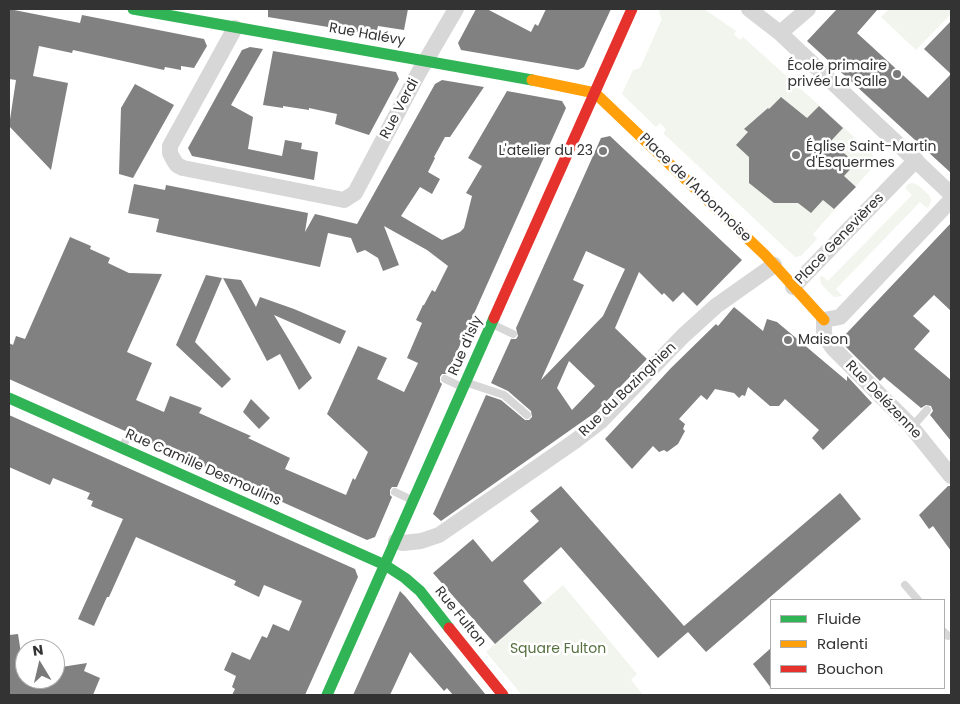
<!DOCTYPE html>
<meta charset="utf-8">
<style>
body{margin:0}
#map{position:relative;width:960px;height:704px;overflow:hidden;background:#fff;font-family:Poppins,sans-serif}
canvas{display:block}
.frame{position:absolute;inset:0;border:10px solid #333;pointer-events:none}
.legend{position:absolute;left:770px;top:599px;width:175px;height:90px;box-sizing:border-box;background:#fff;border:1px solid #adadad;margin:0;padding:6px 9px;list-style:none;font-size:15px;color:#333}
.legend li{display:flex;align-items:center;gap:10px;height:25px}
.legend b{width:25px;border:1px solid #adadad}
.north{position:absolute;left:15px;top:639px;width:50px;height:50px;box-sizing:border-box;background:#fff;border:1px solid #adadad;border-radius:50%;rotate:351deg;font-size:14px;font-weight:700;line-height:20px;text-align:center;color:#333}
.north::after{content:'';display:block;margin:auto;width:18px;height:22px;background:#7a7a7a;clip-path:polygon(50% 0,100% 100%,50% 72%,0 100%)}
</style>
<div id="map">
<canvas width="960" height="704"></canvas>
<div class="frame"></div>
<ul class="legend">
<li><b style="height:6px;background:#30b455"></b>Fluide</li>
<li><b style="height:6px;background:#ff9f0a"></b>Ralenti</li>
<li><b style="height:6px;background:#e5322d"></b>Bouchon</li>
</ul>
<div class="north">N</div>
</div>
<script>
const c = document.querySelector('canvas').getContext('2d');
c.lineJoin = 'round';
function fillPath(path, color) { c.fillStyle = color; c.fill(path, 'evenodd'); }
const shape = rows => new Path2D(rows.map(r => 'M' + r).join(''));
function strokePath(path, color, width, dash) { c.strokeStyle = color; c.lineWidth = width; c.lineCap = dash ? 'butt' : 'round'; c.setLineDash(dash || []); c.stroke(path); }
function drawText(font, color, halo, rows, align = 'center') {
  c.font = font + ' Poppins,sans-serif'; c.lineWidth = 5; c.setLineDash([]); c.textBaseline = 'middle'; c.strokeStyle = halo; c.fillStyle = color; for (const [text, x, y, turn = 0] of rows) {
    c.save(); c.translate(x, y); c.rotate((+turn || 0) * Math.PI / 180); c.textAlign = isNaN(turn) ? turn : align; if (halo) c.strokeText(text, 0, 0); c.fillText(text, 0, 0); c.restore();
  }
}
fillPath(shape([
 [660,9,704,9,736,31,734,34,740,40,743,37,872,153,875,161,872,168,813,234,817,239,801,256,795,257,663,133,666,130,663,126,660,123,656,127,622,94,633,70,640,68,662,19,659,13],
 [889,9,951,9,951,14,916,50,881,17],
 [912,183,918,185,929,195,931,199,930,205,927,208,920,202,836,289,842,296,834,297,821,284,820,277,822,276,828,281,912,195,905,188,908,184],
 [563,585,637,674,631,680,643,695,522,695,486,652]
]), '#f1f5ed');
fillPath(shape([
 [9,9,80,23,82,15,204,39,207,46,194,68,181,66,181,70,165,67,164,70,73,50,72,53,39,46,33,76,68,83,51,170,9,126,16,80,9,79],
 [268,9,408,9,404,30,378,26,376,35,268,17],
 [476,9,487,9,531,32,535,24,538,26,546,9,611,9,584,67,578,70,461,50,458,43],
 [837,9,878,9,857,33,928,98,951,74,924,49,951,21,951,173,807,41],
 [250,47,263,49,231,105,253,117,248,149,282,156,285,140,302,143,301,149,318,152,314,180,192,156,188,148,242,50],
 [273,51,396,72,399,79,369,135,335,124,337,114,309,108,309,110,283,106,283,108,263,105],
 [442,80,484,87,450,137,445,137,434,157,435,158,428,172,440,179,432,194,420,187,401,216,442,240,460,232,464,228,472,196,466,193,482,166,468,158,507,91,562,101,566,108,447,374,442,374,440,377,440,382,442,384,397,487,392,487,390,490,390,495,392,497,375,537,367,540,135,436,135,431,132,428,128,428,125,431,9,379,9,343,13,345,16,336,25,339,70,237,91,246,90,249,110,258,108,263,129,273,162,274,127,352,152,363,136,400,164,412,170,396,202,408,199,413,251,436,248,438,290,458,285,469,346,495,353,478,355,480,368,452,327,414,358,346,387,358,377,379,404,392,418,363,407,358,422,323,416,320,423,305,424,305,432,290,435,292,448,266,427,250,384,226,399,265,383,271,378,258,365,250,357,253,351,238,328,233,320,267,156,232,159,219,128,213,134,184,165,190,166,185,308,213,305,232,315,214,357,224,435,84],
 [135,84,174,105,133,178,119,174,121,108],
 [781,97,807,118,819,106,843,128,830,142,856,163,844,176,856,187,834,209,823,200,811,213,798,203,774,203,749,183,749,157,736,145,748,132,744,129,768,108,769,109],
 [610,136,742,260,697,306,683,292,673,302,664,293,662,295,639,272,615,328,647,359,596,412,441,521,433,514,486,395,501,400,525,420,529,420,532,417,531,411,508,391,491,383,511,339,516,339,518,336,516,328,601,138],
 [586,251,625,269,603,316,541,380,584,285,573,280],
 [569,361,595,386,572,410,557,388],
 [951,223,951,311,934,295,913,316,930,331,914,349,951,380,951,441,930,415,933,411,931,406,926,405,921,408,884,377,880,381,844,345,844,336],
 [206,275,222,278,195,342,231,379,222,388,176,345],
 [223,278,241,280,256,307,260,297,294,309,346,331,340,344,274,315,312,378,299,390,280,354,267,361],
 [734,307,763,331,767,319,777,322,847,381,847,376,872,403,823,450,812,438,819,430,785,399,779,406,770,406,748,387,745,396,742,395,739,398,734,393,715,389,707,400,701,395,679,419,685,424,683,429,685,431,678,444,667,452,664,450,659,452,653,446,632,469,605,439,671,368,716,324,718,326],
 [251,399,270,418,259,429,243,412],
 [9,415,355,569,358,577,305,695,232,695,235,689,232,687,236,676,224,670,232,652,250,660,262,636,267,638,273,624,289,631,302,601,264,585,259,597,234,585,236,581,136,537,109,597,107,597,94,626,78,619,123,519,91,506,93,501,87,499,90,493,53,478,50,485,9,467],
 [561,486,684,626,840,493,861,519,706,652,688,632,658,658,561,547,523,581,542,603,495,644,433,573,473,539,492,562,539,521,530,511],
 [948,486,951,486,951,551,933,526,929,529,919,515],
 [400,591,405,596,486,695,453,695,447,688,444,691,410,652,390,695,353,695],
 [18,634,25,679,55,679,55,668,87,663,84,671,100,678,93,695,9,695,9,635],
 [771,648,771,688,753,664]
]), '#818181');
strokePath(shape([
 [494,325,513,334],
 [445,379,462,387],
 [468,383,504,395,527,415],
 [912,427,927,410],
 [122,447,130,433],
 [395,492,412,500],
 [905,585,918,600],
 [944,632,948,636]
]), '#d7d7d7', 8);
strokePath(shape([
 [749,9,780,33,951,194],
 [235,28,170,146,170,153,173,159,177,165,183,168,344,200,355,193,418,74,456,9],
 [780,33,808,9],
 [951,200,840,317,824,320,824,335,833,348,910,425,951,476],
 [793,287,916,160],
 [396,541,403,543,421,541,439,535,575,441,601,421,683,336,716,306,774,265]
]), '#d7d7d7', 16);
strokePath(shape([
 [133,9,532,80],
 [9,398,385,565,405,578,420,591,449,628],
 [327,695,494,318]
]), '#30b455', 11);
strokePath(shape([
 [532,80,595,93,765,255,824,320]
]), '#ff9f0a', 11);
strokePath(shape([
 [494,318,632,9],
 [449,628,503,695]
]), '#e5322d', 11);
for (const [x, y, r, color] of [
 [897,74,5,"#7a7a7a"],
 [603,151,5,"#7a7a7a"],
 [796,155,5,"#7a7a7a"],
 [788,340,5,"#7a7a7a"]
]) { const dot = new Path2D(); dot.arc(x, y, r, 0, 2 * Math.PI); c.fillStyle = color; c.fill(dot); strokePath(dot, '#fff', 2); }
drawText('14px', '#333', '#fff', [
 ["Rue Halévy",367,35,10],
 ["Rue Verdi",400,109,-62],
 ["Place de l'Arbonnoise",695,188,44],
 ["Place Genevières",840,239,-46],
 ["Rue d'Isly",466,346,-66],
 ["Rue du Bazinghien",628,390,-44],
 ["Rue Delézenne",883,400,46],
 ["Rue Camille Desmoulins",203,468,24],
 ["Rue Fulton",460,617,51]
]);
drawText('14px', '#333', '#fff', [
 ["École primaire",887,66],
 ["privée La Salle",887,82],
 ["Église Saint-Martin",806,147,"left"],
 ["d'Esquermes",806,163,"left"],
 ["L'atelier du 23",593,151],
 ["Maison",798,340,"left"]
], 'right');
drawText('14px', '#56703f', '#fff', [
 ["Square Fulton",558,649]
]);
</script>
